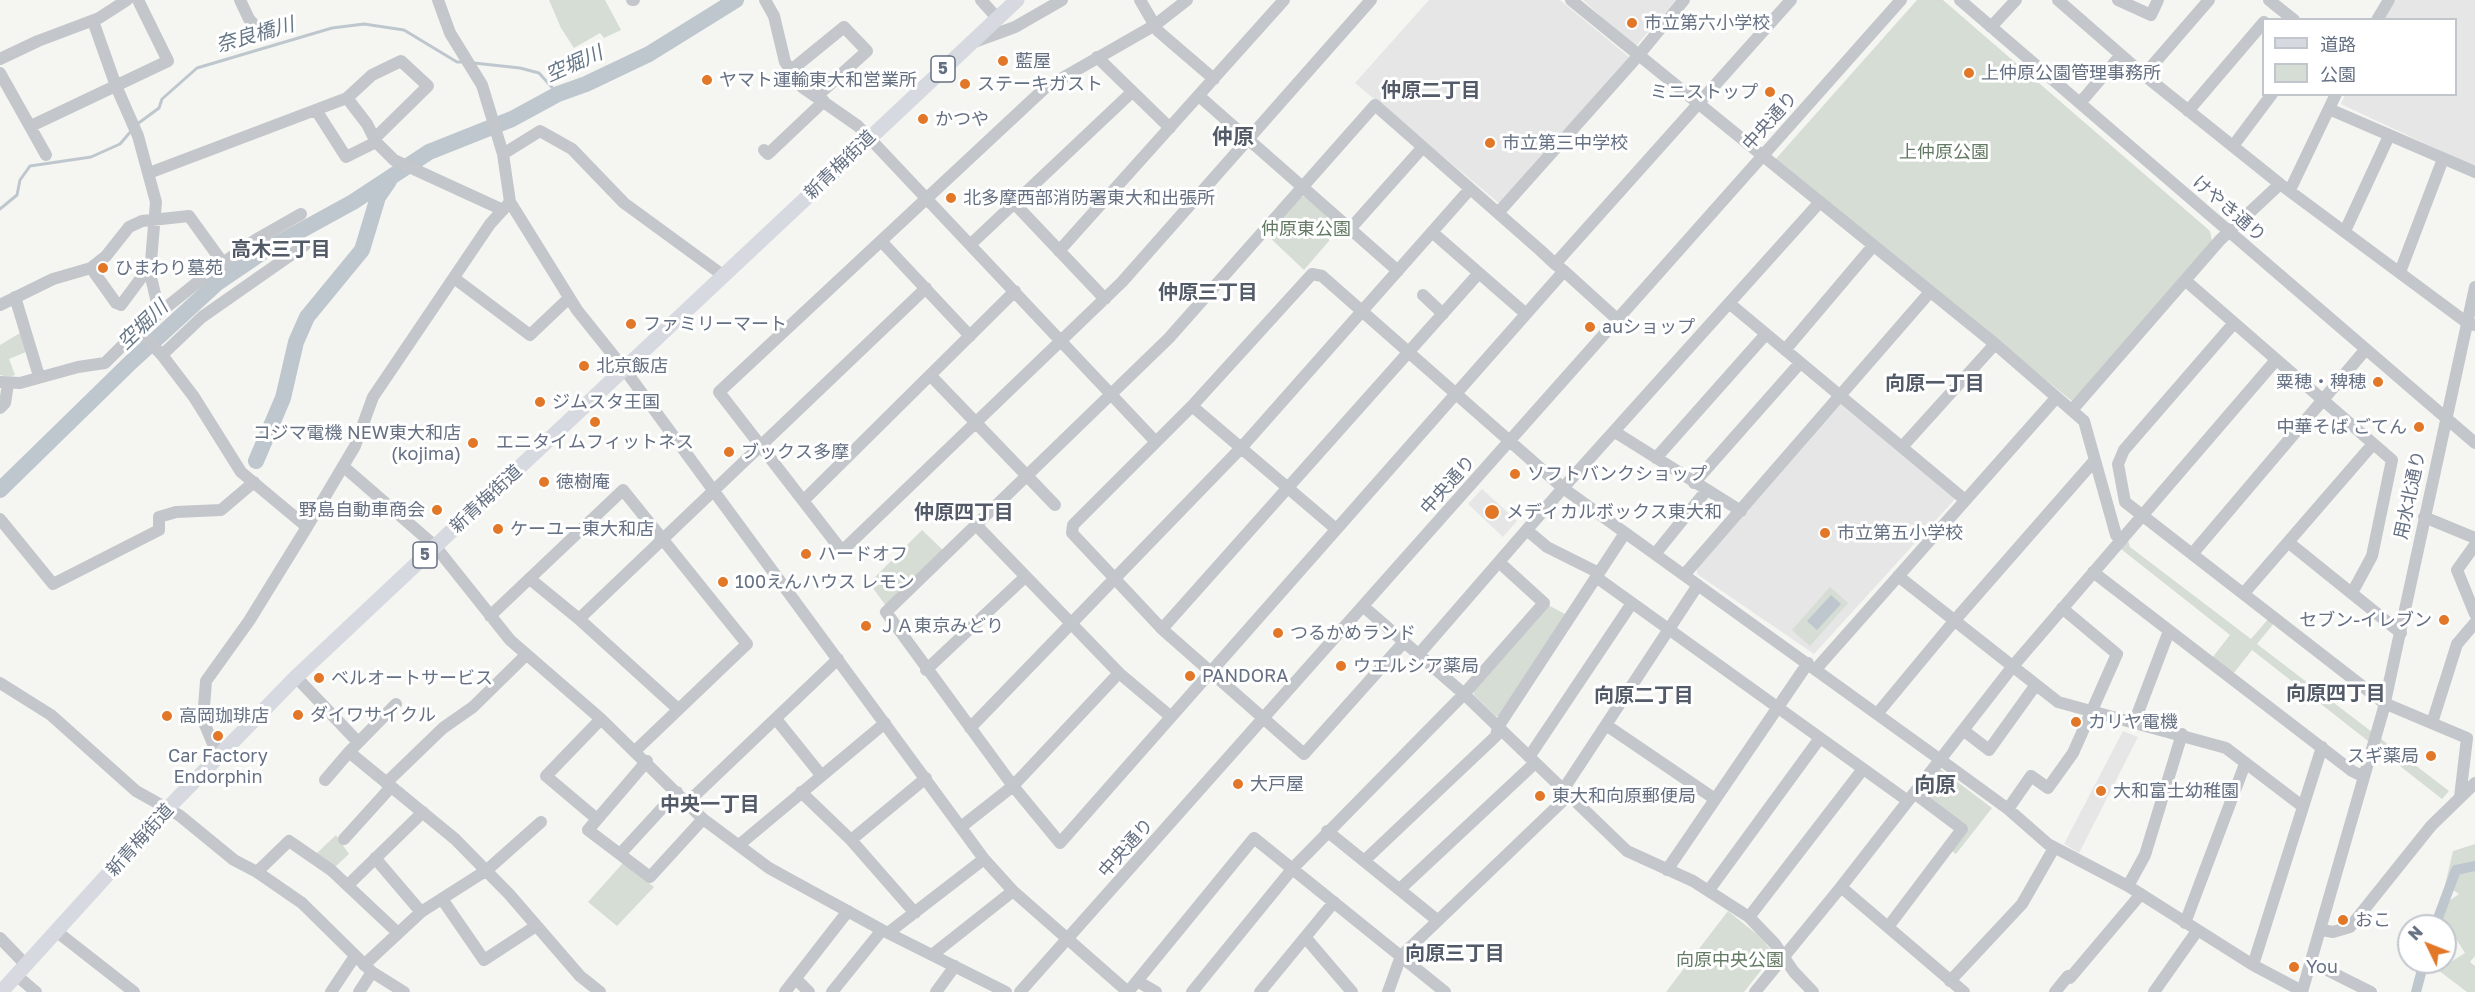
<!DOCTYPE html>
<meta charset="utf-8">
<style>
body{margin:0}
#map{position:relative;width:2475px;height:992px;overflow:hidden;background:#f5f6f2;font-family:"Golos Text","Noto Sans JP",sans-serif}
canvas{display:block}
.legend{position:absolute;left:2262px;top:18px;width:195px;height:78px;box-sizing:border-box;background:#fff;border:2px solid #c1c6cd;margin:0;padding:8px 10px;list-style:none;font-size:18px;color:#657083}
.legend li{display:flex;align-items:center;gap:12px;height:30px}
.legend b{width:30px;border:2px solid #c1c6cd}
.north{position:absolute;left:2397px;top:914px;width:60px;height:60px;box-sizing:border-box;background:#fff;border:2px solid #c1c6cd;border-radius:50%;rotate:313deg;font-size:16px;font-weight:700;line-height:24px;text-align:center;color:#657083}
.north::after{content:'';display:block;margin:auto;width:21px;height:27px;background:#e17727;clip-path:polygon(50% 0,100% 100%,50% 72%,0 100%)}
</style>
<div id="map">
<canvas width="2475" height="992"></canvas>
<ul class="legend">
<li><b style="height:8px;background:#d6d9df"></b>道路</li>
<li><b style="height:16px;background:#d5ddd4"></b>公園</li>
</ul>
<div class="north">N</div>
</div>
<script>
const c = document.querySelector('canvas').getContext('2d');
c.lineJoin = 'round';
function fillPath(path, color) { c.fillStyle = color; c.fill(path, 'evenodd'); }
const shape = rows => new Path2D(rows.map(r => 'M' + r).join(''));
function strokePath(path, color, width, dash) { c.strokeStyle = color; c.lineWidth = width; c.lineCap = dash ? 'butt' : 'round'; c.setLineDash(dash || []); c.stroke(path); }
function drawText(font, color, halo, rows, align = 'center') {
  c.font = font + ' "Golos Text","Noto Sans JP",sans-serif'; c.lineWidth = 6; c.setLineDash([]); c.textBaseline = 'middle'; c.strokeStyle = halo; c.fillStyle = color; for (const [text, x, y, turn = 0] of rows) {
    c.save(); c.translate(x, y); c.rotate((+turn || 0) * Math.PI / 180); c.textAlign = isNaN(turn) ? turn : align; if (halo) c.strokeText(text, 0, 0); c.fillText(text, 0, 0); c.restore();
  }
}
fillPath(shape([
 [1429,0,1560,0,1629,57,1500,204,1355,83],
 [1583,0,1676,0,1635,47],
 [2396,0,2475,0,2475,167,2341,104,2345,95,2456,94,2456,20,2384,19],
 [1840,402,1955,499,1814,654,1697,574,1697,567],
 [1482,489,1517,521,1503,537,1468,504],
 [2123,731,2138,737,2079,853,2064,844]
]), '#e6e6e6');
fillPath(shape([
 [549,0,605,0,621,30,604,38,600,33,574,48,561,28],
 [1917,0,1943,0,2210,231,2212,241,2072,401,1774,161],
 [1307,196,1341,227,1304,270,1267,235,1300,197],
 [20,333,26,352,9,359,15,375,8,377,0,375,0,345],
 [922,530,945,552,887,607,869,583],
 [2128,540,2130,547,2251,639,2269,618,2275,622,2257,644,2449,791,2442,799,2252,650,2233,674,2212,658,2230,635,2121,549],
 [1830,587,1848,603,1810,646,1792,630],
 [1548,605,1567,615,1500,716,1496,716,1474,695,1473,689],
 [1939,768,1992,808,1956,854,1949,849,1963,829,1919,794],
 [336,835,349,854,335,867,316,854],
 [2475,844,2475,956,2470,962,2475,966,2475,992,2467,992,2438,970,2465,953,2451,931,2445,934,2445,926,2437,926,2443,905,2459,894,2445,885,2453,851],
 [623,863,654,887,617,926,588,902],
 [1728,911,1759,936,1771,950,1770,959,1744,992,1666,992]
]), '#d5ddd4');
fillPath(shape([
 [1831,595,1841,604,1817,630,1807,621]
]), '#bfc7ce');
strokePath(shape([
 [474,63,520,68,539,73,558,94],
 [136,125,159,108,162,99,197,68,332,28,364,24,404,30,457,62,465,62],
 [0,209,17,195,20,180,30,166,91,157,120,144,132,130]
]), '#bfc7ce', 3);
strokePath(shape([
 [2435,926,2456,870,2475,866],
 [2416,992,2424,962]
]), '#bfc7ce', 10);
strokePath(shape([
 [256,461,283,398,296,342,307,317,362,250,378,197,389,181],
 [0,490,130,363,216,284,269,248,353,202,429,152,512,119,558,94,586,84,649,54,736,0]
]), '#bfc7ce', 16);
strokePath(shape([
 [240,0,249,19,257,28],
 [632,0,634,0],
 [765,0,774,16,785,62,802,87,858,126,1155,441],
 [981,0,998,19],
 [1140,0,1158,31,1214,79],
 [1187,0,1155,25,1045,88,719,392,842,551,1122,282,1371,0],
 [1571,0,1995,344,2084,421,2116,535,2121,541],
 [1960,0,2475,443],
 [2058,0,2144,75,2280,184,2466,322,2475,325],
 [2118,0,2151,15,2158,0],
 [2269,0,2294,20],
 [2377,20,2389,0],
 [93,21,116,86,138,136,156,202,150,273,159,311],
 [1991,27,2016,0],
 [974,42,1015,27,1062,0],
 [1097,57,1170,128],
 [0,59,38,41,99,18,127,0],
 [790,71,844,27,867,51,817,96],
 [0,73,46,155],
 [2144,75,2209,0],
 [1199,96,1398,271],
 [347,98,372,75,401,61,428,86,375,138],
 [2080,103,2121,55],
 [2329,109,2475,172],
 [316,110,346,157,376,142],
 [2188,111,2264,22],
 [31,126,168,61,138,0],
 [2233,146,2272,94],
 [764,150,768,154,824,101],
 [503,154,540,131,572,149,624,203,724,276],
 [149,173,347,98,367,124,376,142,394,160,503,210],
 [2290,190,2336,94],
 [510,202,577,310,625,370,984,859,1013,891,1128,992],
 [1014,203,1105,299],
 [1498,213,1638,56,1684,0],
 [1350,229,1423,147],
 [2345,231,2389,136],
 [1432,232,1526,314],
 [881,241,970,336],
 [971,244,1132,92],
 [1059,251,1284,0],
 [1555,264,1791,0],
 [91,268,116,303,121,305,150,266],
 [1564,271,1060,843,1013,786,886,612,1169,338,1375,105,1540,250,1555,264,1564,271,1618,320],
 [2400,272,2443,159],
 [454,278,530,335,569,298],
 [2186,281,2392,460,2372,556,2352,593],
 [1423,295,1443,314],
 [15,297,39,376],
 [1729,303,1964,499],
 [0,305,53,279,91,268,106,256,129,227,142,221,189,216,223,263],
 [2234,323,2124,450,2118,464,2125,502,2384,703,2467,738,2460,797],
 [138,330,209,273,257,239,301,214],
 [1785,350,1873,246],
 [162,355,202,317,305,245],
 [930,375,1055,505],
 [0,382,20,383,78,367,105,363,138,330,162,355,194,397,241,472,307,527,355,446,373,397,490,224,510,202,503,154,482,85,450,33,438,0],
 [1192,406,1336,529],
 [0,408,5,403,8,384],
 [2072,410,2220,240,2280,184],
 [1615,432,1741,511],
 [1902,447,1995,344],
 [1656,458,1766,334],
 [344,467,435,546,510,640,601,719,703,819,769,868,882,930,1006,992],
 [1694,483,1800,363],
 [804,500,1015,291],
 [2424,517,2475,538],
 [0,519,53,584,159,530,159,517,176,512,221,510,254,482],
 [977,526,1119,673,1170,716],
 [1528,531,1547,547,1599,573],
 [2288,542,2401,633],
 [2475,545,2457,570,2475,614],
 [2193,553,2366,349],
 [1655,554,1706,491],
 [2093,572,2352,771,2364,777],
 [1684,575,1930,292],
 [1898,576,2058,702,2226,748,2302,806],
 [1596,577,1908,801],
 [530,579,579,619,678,709],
 [2244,593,2373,444],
 [1364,607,1464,694,1627,851,1693,881,1749,917,1775,944,1794,972,1813,992],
 [490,616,623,490,747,644,635,751],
 [579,619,926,288],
 [1162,629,1479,273],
 [1404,642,1304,754,1162,629,1072,533,1073,525,1192,406,1312,274,1322,276,1563,488,1949,766,2008,809,2048,844,2128,886,2253,965,2302,991],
 [1419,654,1563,488,1819,203],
 [1816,669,2056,398],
 [926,670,1025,577],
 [296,677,358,742],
 [0,683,51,715,136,791,179,815,234,860,257,872,302,903,372,972,404,992],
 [396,704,349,752,455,839,509,894,580,976,600,992],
 [1877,714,1955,620,2095,460],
 [776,719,821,775],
 [2134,723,2169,631],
 [2432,723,2457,644,2475,623],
 [1606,725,1715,799],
 [970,728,1241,448,1470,189],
 [1963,730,1989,750,2035,686],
 [221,754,213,744,203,720,206,681,249,621,307,527],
 [1529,757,1632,603],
 [647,761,588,830,650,877,703,819],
 [325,780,349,752],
 [386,783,443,728,473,707,526,655],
 [1563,790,1698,585],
 [801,792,851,840,915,913],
 [688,802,838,659],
 [2008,809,2031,776,2048,788,2073,753,2117,654,2062,608],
 [597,819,546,776,601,719],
 [961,827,1013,786,1119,673],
 [1327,831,1437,920],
 [344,839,391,787],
 [851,840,926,778],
 [739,845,885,723],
 [620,854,677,792],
 [375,858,421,912],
 [1365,860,1496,736,1498,727,1625,533],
 [1667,870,1808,663],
 [257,872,289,841,331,870,398,933],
 [348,885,423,812],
 [2128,886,2145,855,2182,734],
 [1841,887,1964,992],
 [1400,889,1535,763],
 [1709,890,1820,738],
 [442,899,484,960,536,926],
 [1749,917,1863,769],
 [2185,923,2245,764],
 [1888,927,1962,829,1914,793],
 [2322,930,2333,932,2350,927,2431,826,2475,783],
 [56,931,134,992],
 [888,933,984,859],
 [1305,937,1352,992],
 [0,938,26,965],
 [932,955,1013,891],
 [2311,962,2371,992],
 [364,965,421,912,487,870,541,822],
 [2253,965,2322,747],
 [16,975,36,992],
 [2070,978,2141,894],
 [796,979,809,992],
 [1137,981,1156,992],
 [1950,981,2022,904,2054,848],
 [331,992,355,956],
 [359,992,372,972],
 [785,992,848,911],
 [832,992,882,930],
 [936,992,955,966],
 [1020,992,1901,0],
 [1128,992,1254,838,1445,992],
 [1192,992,1293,868,1464,694,1544,603,1500,563],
 [1260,992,1334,902],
 [1388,992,1401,956,1568,796],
 [1755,992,1841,887,2013,666,2276,360],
 [2055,992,2068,976],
 [2154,992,2197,931],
 [2302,992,2383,711,2475,287]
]), '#c3c6ca', 12);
strokePath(shape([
 [1,992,168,808,296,677,1017,0]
]), '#d6d9df', 15);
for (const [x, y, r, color] of [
 [1632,23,6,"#e17727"],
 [1003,61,6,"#e17727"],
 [1969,73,6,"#e17727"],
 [707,80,6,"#e17727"],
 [965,84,6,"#e17727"],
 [1770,92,6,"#e17727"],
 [923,119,6,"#e17727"],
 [1490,143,6,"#e17727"],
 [951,198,6,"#e17727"],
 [103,268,6,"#e17727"],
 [631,324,6,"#e17727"],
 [1590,327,6,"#e17727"],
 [584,366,6,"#e17727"],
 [2378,382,6,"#e17727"],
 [540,402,6,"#e17727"],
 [595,422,6,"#e17727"],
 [2419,427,6,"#e17727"],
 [473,443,6,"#e17727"],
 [729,452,6,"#e17727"],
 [1515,474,6,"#e17727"],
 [544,482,6,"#e17727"],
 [437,510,6,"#e17727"],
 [1492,512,8,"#e17727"],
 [498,529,6,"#e17727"],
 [1825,533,6,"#e17727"],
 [806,554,6,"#e17727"],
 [723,582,6,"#e17727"],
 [2444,620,6,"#e17727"],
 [866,626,6,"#e17727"],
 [1278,633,6,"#e17727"],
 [1341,666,6,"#e17727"],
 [1190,676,6,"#e17727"],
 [319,678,6,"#e17727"],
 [298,715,6,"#e17727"],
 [167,716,6,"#e17727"],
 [2076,722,6,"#e17727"],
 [218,736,6,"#e17727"],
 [2431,756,6,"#e17727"],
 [1238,784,6,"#e17727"],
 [2101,791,6,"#e17727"],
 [1540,796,6,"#e17727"],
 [2343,920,6,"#e17727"],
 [2294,967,6,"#e17727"]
]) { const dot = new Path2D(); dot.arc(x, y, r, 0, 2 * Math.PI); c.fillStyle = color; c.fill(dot); strokePath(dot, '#fff', 2); }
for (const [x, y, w] of [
 [943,69,24],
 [425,555,24]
]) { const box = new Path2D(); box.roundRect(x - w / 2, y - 13, w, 26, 4.5); c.fillStyle = '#fff'; c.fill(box); strokePath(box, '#657083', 1.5); }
drawText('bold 16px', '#657083', null, [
 ["5",943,69],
 ["5",425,555]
]);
drawText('18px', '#657083', '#fff', [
 ["市立第六小学校",1644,23],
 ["藍屋",1015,61],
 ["上仲原公園管理事務所",1981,73],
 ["ヤマト運輸東大和営業所",719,80],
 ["ステーキガスト",977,84],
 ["ミニストップ",1758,92,"right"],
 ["かつや",935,119],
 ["市立第三中学校",1502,143],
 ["北多摩西部消防署東大和出張所",963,198],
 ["ひまわり墓苑",115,268],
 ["ファミリーマート",643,324],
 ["auショップ",1602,327],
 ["北京飯店",596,366],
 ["粟穂・稗穂",2366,382,"right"],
 ["ジムスタ王国",552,402],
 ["中華そば ごてん",2407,427,"right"],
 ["コジマ電機 NEW東大和店",461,433,"right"],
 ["(kojima)",461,454,"right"],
 ["エニタイムフィットネス",595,442,"center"],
 ["ブックス多摩",741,452],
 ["ソフトバンクショップ",1527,474],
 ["徳樹庵",556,482],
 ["野島自動車商会",425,510,"right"],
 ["メディカルボックス東大和",1506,512],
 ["ケーユー東大和店",510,529],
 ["市立第五小学校",1837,533],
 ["ハードオフ",818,554],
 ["100えんハウス レモン",735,582],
 ["セブン-イレブン",2432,620,"right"],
 ["ＪＡ東京みどり",878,626],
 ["つるかめランド",1290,633],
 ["ウエルシア薬局",1353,666],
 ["PANDORA",1202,676],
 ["ベルオートサービス",331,678],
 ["ダイワサイクル",310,715],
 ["高岡珈琲店",179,716],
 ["カリヤ電機",2088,722],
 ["Car Factory",218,756,"center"],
 ["Endorphin",218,777,"center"],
 ["スギ薬局",2419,756,"right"],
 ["大戸屋",1250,784],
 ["大和富士幼稚園",2113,791],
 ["東大和向原郵便局",1552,796],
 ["おこ",2355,920],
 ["You",2306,967]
], 'left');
drawText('18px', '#657083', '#fff', [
 ["中央通り",1770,121,-48],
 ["新青梅街道",840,165,-44],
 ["けやき通り",2229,209,41],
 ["中央通り",1448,485,-48],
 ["用水北通り",2410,495,-78],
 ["新青梅街道",486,499,-43],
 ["新青梅街道",140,840,-48],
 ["中央通り",1126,848,-48]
]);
drawText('18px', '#647a64', '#fff', [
 ["上仲原公園",1944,152],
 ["仲原東公園",1306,229],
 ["向原中央公園",1730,960]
]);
drawText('italic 20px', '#667787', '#fff', [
 ["奈良橋川",255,35,-16],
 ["空堀川",574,64,-24],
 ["空堀川",143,325,-44]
]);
drawText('bold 20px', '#535b68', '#fff', [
 ["仲原二丁目",1431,91],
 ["高木三丁目",281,250],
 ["仲原三丁目",1208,293],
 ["向原一丁目",1935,384],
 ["仲原四丁目",964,513],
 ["向原四丁目",2336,694],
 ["向原二丁目",1644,696],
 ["中央一丁目",710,805],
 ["向原三丁目",1455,954]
]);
drawText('bold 21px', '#535b68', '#fff', [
 ["仲原",1233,137],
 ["向原",1935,785]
]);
</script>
